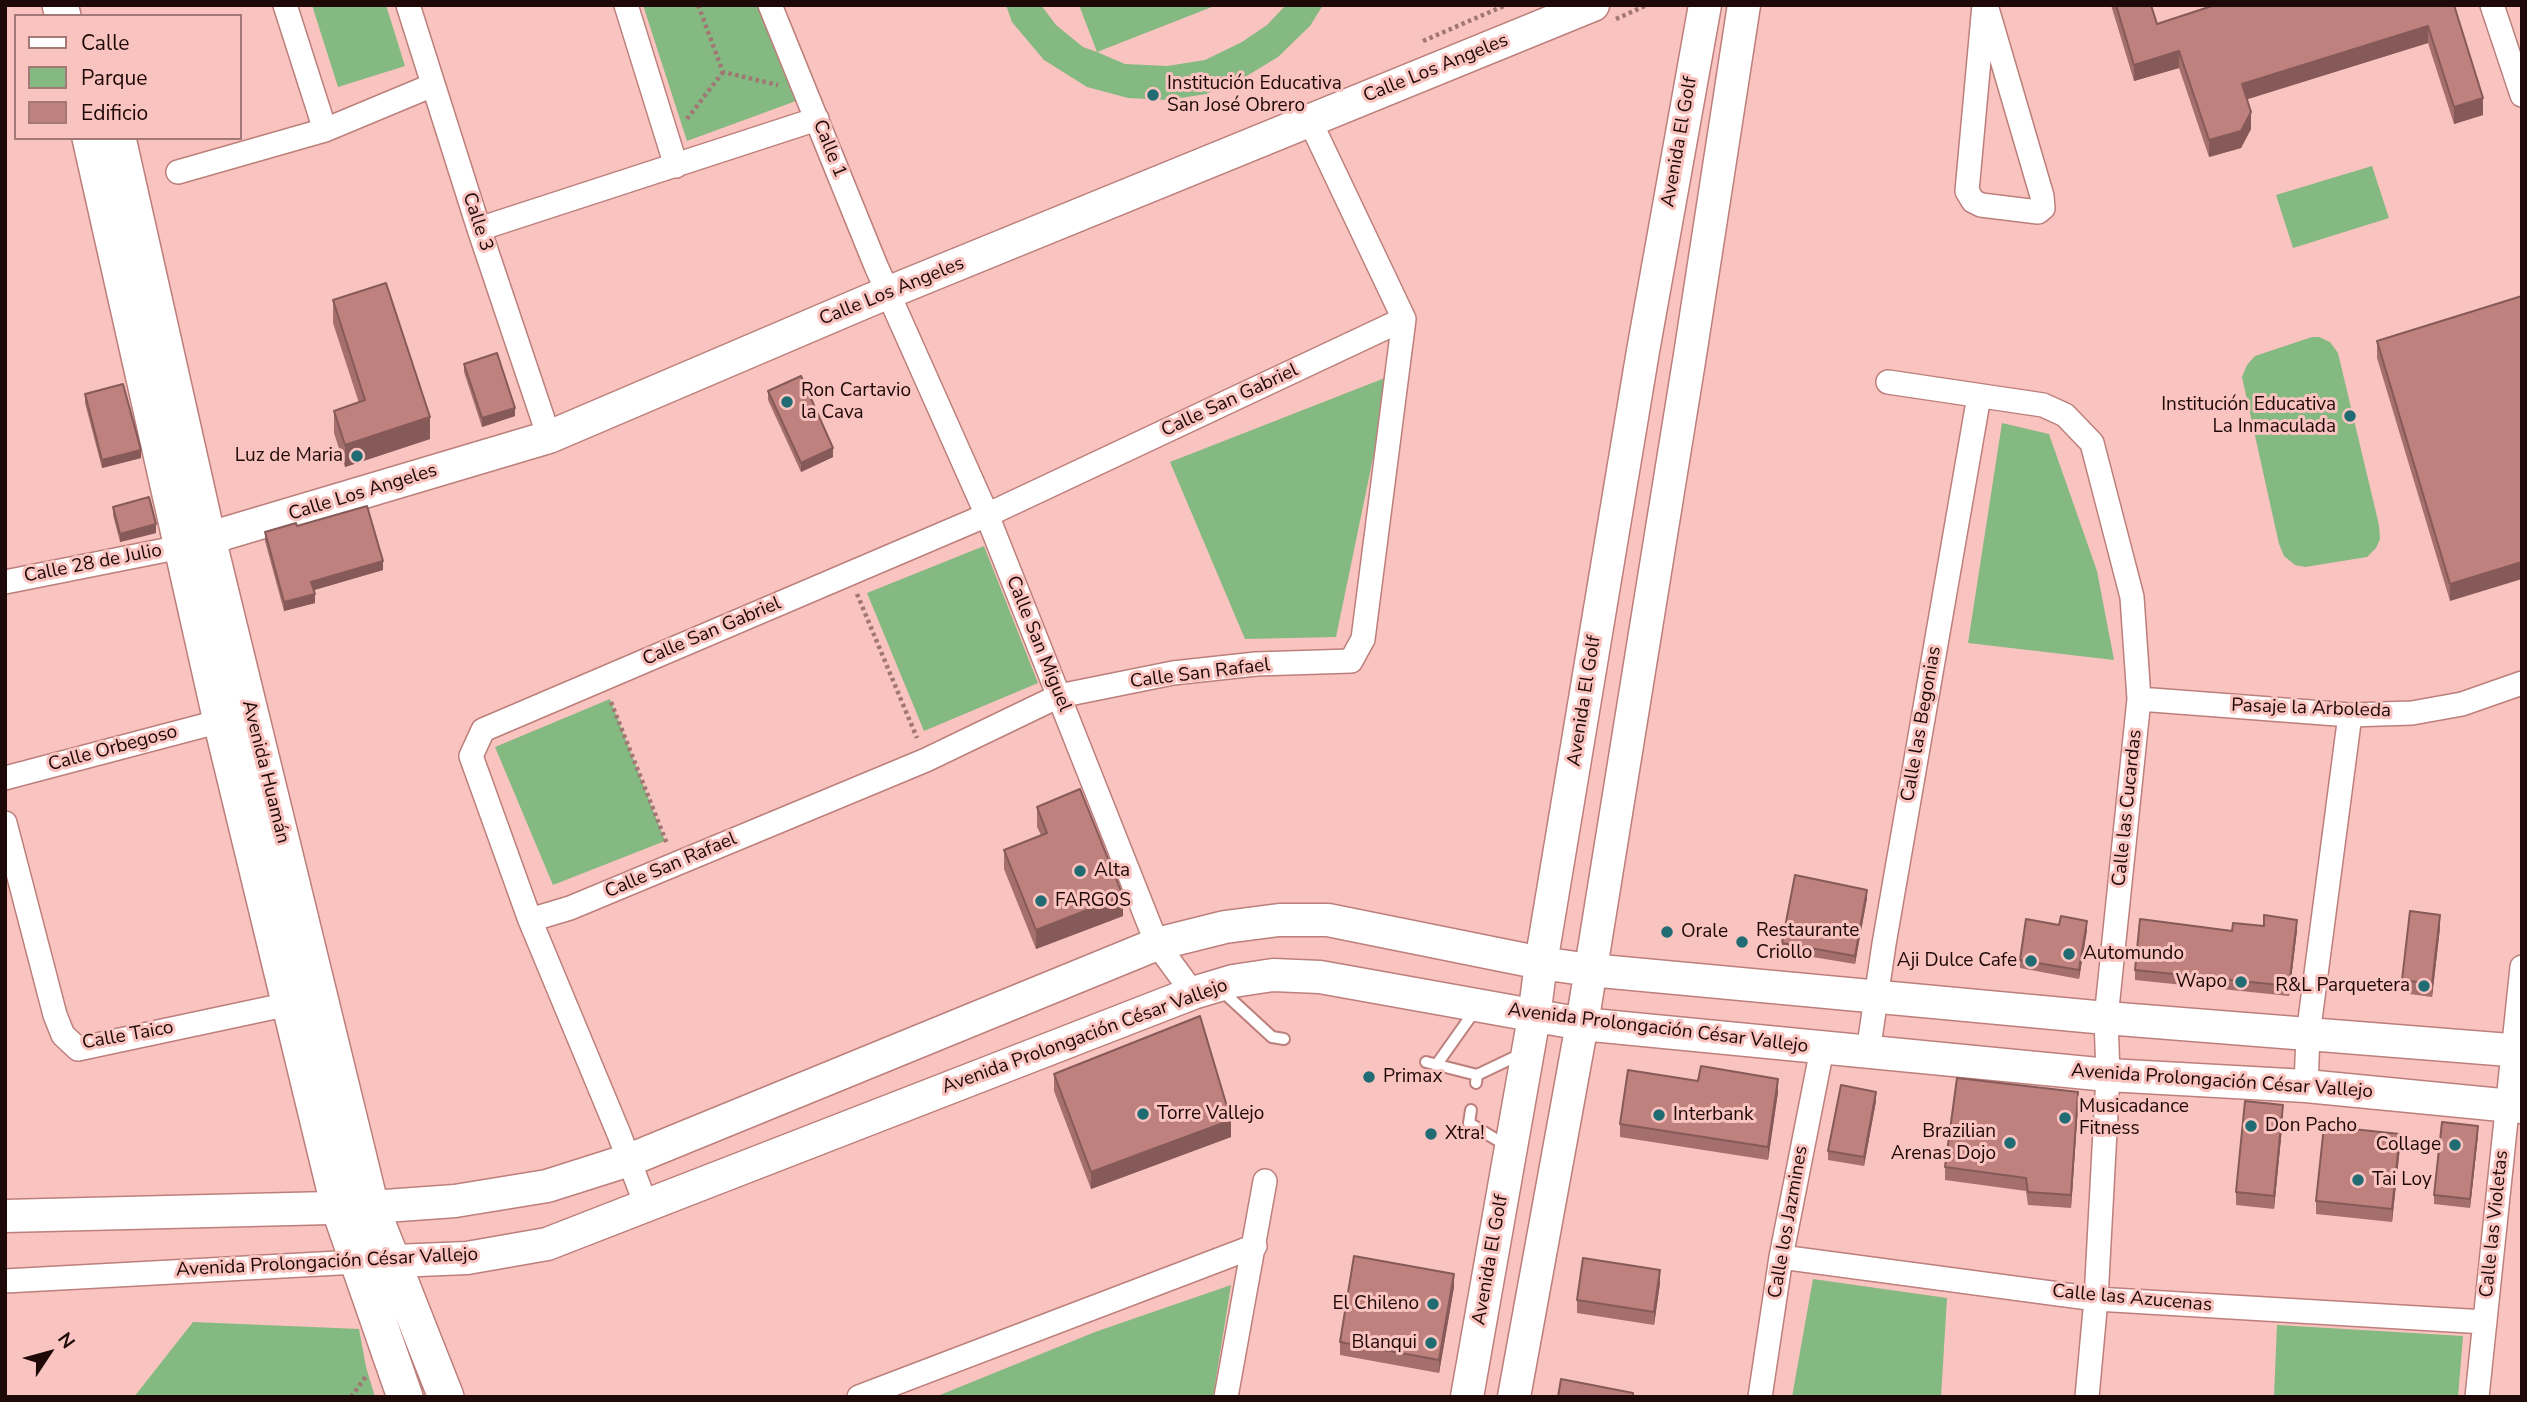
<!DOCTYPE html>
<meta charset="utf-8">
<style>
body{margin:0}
#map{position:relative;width:2527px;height:1402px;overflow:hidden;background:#f9c3bf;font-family:"Nunito Sans",sans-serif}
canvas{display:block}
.frame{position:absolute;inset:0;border:7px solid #1f0908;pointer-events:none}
.legend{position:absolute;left:14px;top:14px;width:228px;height:126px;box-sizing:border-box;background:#f9c3bf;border:2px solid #a27976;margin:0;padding:9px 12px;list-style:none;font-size:21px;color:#1f0908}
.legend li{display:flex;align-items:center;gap:14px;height:35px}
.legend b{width:35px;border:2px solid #a27976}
.north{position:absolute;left:14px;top:1318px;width:70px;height:70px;-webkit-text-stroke:5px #f9c3bf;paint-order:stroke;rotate:54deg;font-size:19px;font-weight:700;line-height:28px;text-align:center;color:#1f0908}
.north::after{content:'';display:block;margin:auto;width:24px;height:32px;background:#1f0908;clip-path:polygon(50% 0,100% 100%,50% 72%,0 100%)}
</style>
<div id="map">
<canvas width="2527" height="1402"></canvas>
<div class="frame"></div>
<ul class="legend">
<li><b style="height:9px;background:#fff"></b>Calle</li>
<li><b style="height:19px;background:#84b981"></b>Parque</li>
<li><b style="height:19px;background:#bf817d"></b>Edificio</li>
</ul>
<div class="north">N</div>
</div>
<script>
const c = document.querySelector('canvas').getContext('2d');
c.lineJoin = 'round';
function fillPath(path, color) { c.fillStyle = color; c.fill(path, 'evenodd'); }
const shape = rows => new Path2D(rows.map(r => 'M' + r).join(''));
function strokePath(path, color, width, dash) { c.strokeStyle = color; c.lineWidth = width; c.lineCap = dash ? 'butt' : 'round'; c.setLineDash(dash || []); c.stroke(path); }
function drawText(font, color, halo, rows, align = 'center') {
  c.font = font + ' "Nunito Sans",sans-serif'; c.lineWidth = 6; c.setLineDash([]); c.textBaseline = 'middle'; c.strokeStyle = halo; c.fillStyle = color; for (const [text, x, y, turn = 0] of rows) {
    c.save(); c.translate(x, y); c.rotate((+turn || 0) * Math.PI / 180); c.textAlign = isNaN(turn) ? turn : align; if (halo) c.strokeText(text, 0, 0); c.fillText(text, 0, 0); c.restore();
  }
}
fillPath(shape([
 [312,5,386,5,405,66,338,87],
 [643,5,757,5,796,101,687,141],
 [1006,5,1041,5,1056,25,1083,47,1097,52,1079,5,1217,5,1097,52,1125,64,1167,66,1205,60,1242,42,1267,25,1286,5,1323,5,1310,26,1278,57,1245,77,1206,94,1168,100,1128,98,1087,87,1044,60,1012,22],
 [2372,166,2389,218,2293,248,2276,195],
 [2312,337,2319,337,2330,342,2338,353,2379,525,2380,539,2376,548,2367,557,2305,567,2295,565,2284,556,2279,544,2242,377,2247,365,2255,356],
 [1390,376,1336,637,1245,639,1170,462],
 [2002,423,2049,434,2097,571,2114,660,1968,643],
 [984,546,1038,683,924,731,867,593],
 [610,699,665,841,553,885,495,747],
 [1813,1279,1947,1298,1941,1397,1792,1397],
 [1231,1285,1213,1397,935,1397,1095,1332],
 [193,1322,359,1329,366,1367,375,1397,134,1397],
 [2277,1325,2463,1336,2458,1397,2274,1397]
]), '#84b981');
const lane = shape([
 [1221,990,1272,1037,1284,1039],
 [1426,1062,1477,1075],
 [1437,1064,1476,1009],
 [1476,1083,1477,1075,1523,1053],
 [1471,1110,1469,1123,1507,1146]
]);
const street = shape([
 [285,5,325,130],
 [408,5,479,229,549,437],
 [626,5,676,166],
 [770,5,876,266,987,515,1157,944,1193,993],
 [1984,5,1967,191,1973,201,1981,205,2038,212,2043,208,2042,196,1986,5],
 [2492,5,2522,95],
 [178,172,325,130,433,85],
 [479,229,817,119],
 [1888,382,2043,405,2065,415,2092,443,2132,597,2139,699,2106,1018,2108,1075,2096,1299,2087,1397],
 [5,582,181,547],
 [2139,699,2350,715,2412,713,2462,704,2522,683],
 [5,778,221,721],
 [5,823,55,1015,63,1035,78,1049,289,1004],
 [530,920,570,908,926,760,1059,696,1173,673,1256,664,1351,661,1363,639,1404,319,1310,121],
 [1868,1052,1884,944,1979,396],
 [2306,1086,2308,1035,2350,715],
 [646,1205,619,1134,530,920,471,756,483,730,987,515,1404,319],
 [1781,1257,2096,1299,2485,1322],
 [5,1281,357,1262],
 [859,1397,1255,1246],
 [1226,1397,1265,1181],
 [1760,1397,1781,1257,1822,1049],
 [2477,1397,2522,967]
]);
const secondary = shape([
 [186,545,549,437,870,300,1593,5],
 [5,1216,371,1207,455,1201,547,1186,629,1160,1157,944,1225,927,1279,920,1328,920,1541,963,1590,970,2106,1018,2522,1051],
 [370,1262,467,1258,547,1244,1193,993,1233,981,1273,975,1320,977,1582,1024,2108,1075,2306,1086,2522,1107],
 [1467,1397,1534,1017,1541,963,1643,351,1705,5],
 [1514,1397,1582,1024,1690,355,1744,5]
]);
const primary = shape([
 [60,5,63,16],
 [90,138,221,721,339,1208,405,1397],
 [118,138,208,539,371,1207,446,1397]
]);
strokePath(lane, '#bc7f7b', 14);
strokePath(street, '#bc7f7b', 26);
strokePath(secondary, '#bc7f7b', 35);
strokePath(primary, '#bc7f7b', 38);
strokePath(shape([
 [698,5,723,72,778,85],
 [1616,19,1647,5],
 [1423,41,1506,5],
 [687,119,723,72],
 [857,594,917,738],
 [611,702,667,844],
 [351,1397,367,1375]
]), '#a07774', 4.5, [3.5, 3.5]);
strokePath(lane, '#fff', 10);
strokePath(street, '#fff', 23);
strokePath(secondary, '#fff', 32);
strokePath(primary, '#fff', 35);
fillPath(shape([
 [2111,5,2151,5,2157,24,2454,5,2483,115,2454,124,2428,43,2246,99,2251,129,2241,148,2209,157,2179,68,2134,81],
 [2522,296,2450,601,2377,358,2377,341],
 [333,300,430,439,345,467,334,433,334,411,359,403,333,323],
 [464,364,515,416,482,427,464,372],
 [768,391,833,457,801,472,768,400],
 [85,394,141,458,102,468,85,403],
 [113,507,156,533,120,542,113,515],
 [297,526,383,570,314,590,315,603,284,611,265,541,265,532],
 [1037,807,1123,916,1036,949,1004,869,1004,850,1041,835,1037,827],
 [1867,898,1855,964,1782,952,1782,943],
 [2059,925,2087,930,2079,979,2020,968,2020,960],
 [2440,928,2432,997,2402,993,2402,980],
 [2297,930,2289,996,2135,980,2135,970,2232,931],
 [1054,1074,1231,1137,1091,1189,1054,1091],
 [1698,1081,1778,1092,1768,1160,1620,1137,1620,1124],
 [1876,1101,1864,1166,1828,1160,1828,1151],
 [2078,1105,2071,1208,2028,1205,2026,1191,1945,1180,1945,1167],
 [2283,1118,2274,1209,2236,1205,2236,1192],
 [2478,1135,2470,1208,2434,1204,2434,1195],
 [2400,1147,2392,1222,2316,1214,2316,1201],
 [1660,1283,1654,1325,1577,1313,1577,1300],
 [1454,1287,1439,1373,1340,1355,1340,1342]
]), '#a46f6c');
fillPath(shape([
 [2428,26,2428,43,2242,101,2242,84],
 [2179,51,2179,68,2134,81,2134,65],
 [2483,98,2483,115,2454,124,2454,107],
 [2251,112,2251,129,2241,148,2209,157,2209,140],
 [515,408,515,416,482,427,482,418],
 [430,417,430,439,345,467,345,445],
 [833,448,833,457,801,472,801,463],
 [141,450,141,458,102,468,102,460],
 [156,524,156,533,120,542,120,534],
 [383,561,383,570,311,591,311,582],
 [2522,562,2522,579,2450,601,2450,584],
 [315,594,315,603,284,611,284,602],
 [1867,890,1867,898,1855,964,1855,956],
 [1123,896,1123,916,1036,949,1036,930],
 [2440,915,2440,928,2432,997,2432,984],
 [2297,920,2297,930,2289,996,2289,986],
 [2087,921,2087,930,2079,979,2079,970],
 [1778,1079,1778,1092,1768,1160,1768,1147],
 [1876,1092,1876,1101,1864,1166,1864,1157],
 [2078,1092,2078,1105,2071,1208,2071,1195],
 [2283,1105,2283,1118,2274,1209,2274,1196],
 [1231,1120,1231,1137,1091,1189,1091,1172],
 [2478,1126,2478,1135,2470,1208,2470,1199],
 [2400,1134,2400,1147,2392,1222,2392,1209],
 [1660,1270,1660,1283,1654,1325,1654,1312],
 [1454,1274,1454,1287,1439,1373,1439,1360]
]), '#865a58');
const building = shape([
 [2116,5,2151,5,2157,24,2215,5,2454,5,2483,98,2454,107,2428,26,2242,84,2251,112,2241,131,2209,140,2179,51,2134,65,2116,5],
 [386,283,430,417,345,445,334,411,365,400,333,300,386,283],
 [2522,296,2522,562,2450,584,2377,341,2522,296],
 [497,353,515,408,482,418,464,364,497,353],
 [801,376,833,448,801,463,768,391,801,376],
 [123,384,141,450,102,460,85,394,123,384],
 [149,497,156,524,120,534,113,507,149,497],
 [367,506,383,561,311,582,315,594,284,602,265,532,296,523,297,526,367,506],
 [1080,789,1123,896,1036,930,1004,850,1047,833,1037,807,1080,789],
 [1795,875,1867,890,1855,956,1782,943,1795,875],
 [2410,911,2440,915,2432,984,2402,980,2410,911],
 [2264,915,2297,920,2289,986,2135,970,2140,919,2232,931,2233,923,2264,926,2264,915],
 [2061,916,2087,921,2079,970,2020,960,2026,919,2059,925,2061,916],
 [1200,1016,1231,1120,1091,1172,1054,1074,1200,1016],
 [1701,1066,1778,1079,1768,1147,1620,1124,1628,1070,1698,1081,1701,1066],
 [1957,1078,2078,1092,2071,1195,2028,1192,2026,1178,1945,1167,1957,1078],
 [1841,1085,1876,1092,1864,1157,1828,1151,1841,1085],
 [2245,1101,2283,1105,2274,1196,2236,1192,2245,1101],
 [2442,1122,2478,1126,2470,1199,2434,1195,2442,1122],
 [2324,1126,2400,1134,2392,1209,2316,1201,2324,1126],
 [1354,1256,1454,1274,1439,1360,1340,1342,1354,1256],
 [1583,1258,1660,1270,1654,1312,1577,1300,1583,1258],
 [1561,1379,1633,1393,1633,1397,1558,1397,1561,1379]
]);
fillPath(building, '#bf817d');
strokePath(building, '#865a58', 2);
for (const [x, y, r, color] of [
 [1153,95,7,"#216c73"],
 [787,402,7,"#216c73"],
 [2350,416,7,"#216c73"],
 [357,456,7,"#216c73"],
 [1080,871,7,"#216c73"],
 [1041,901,7,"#216c73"],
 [1667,932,7,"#216c73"],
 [1742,942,7,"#216c73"],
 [2069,954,7,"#216c73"],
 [2031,961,7,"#216c73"],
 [2241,982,7,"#216c73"],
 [2424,986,7,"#216c73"],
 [1369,1077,7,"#216c73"],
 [1143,1114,7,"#216c73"],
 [1659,1115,7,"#216c73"],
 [2065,1118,7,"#216c73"],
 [2251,1126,7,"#216c73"],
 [1431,1134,7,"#216c73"],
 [2010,1143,7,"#216c73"],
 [2455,1145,7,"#216c73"],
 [2358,1180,7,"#216c73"],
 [1433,1304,7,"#216c73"],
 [1431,1343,7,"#216c73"]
]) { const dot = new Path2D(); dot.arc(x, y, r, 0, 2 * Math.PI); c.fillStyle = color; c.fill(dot); strokePath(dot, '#f9c3bf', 2.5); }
drawText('19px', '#1f0908', '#f9c3bf', [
 ["Calle Los Angeles",1436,69,-22],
 ["Avenida El Golf",1680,142,-80],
 ["Calle 1",829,149,68],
 ["Calle 3",477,222,72],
 ["Calle Los Angeles",892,292,-22],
 ["Calle San Gabriel",1230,401,-25],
 ["Calle Los Angeles",363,493,-17],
 ["Calle 28 de Julio",93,564,-11],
 ["Calle San Gabriel",712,632,-23],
 ["Calle San Miguel",1038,644,68],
 ["Calle San Rafael",1200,674,-7],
 ["Avenida El Golf",1585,701,-81],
 ["Pasaje la Arboleda",2311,709,2],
 ["Calle las Begonias",1922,724,-80],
 ["Calle Orbegoso",113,749,-15],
 ["Avenida Huamán",265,772,76],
 ["Calle las Cucardas",2128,808,-84],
 ["Calle San Rafael",671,866,-23],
 ["Avenida Prolongación César Vallejo",1658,1029,7],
 ["Calle Taico",128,1036,-10],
 ["Avenida Prolongación César Vallejo",1085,1037,-20],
 ["Avenida Prolongación César Vallejo",2222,1082,4],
 ["Calle los Jazmines",1789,1222,-80],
 ["Calle las Violetas",2495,1224,-84],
 ["Avenida El Golf",1491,1260,-80],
 ["Avenida Prolongación César Vallejo",327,1263,-3],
 ["Calle las Azucenas",2132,1299,5]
]);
drawText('19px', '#1f0908', '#f9c3bf', [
 ["Institución Educativa",1167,84],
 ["San José Obrero",1167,106],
 ["Ron Cartavio",801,391],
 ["la Cava",801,413],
 ["Institución Educativa",2336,405,"right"],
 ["La Inmaculada",2336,427,"right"],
 ["Luz de Maria",343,456,"right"],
 ["Alta",1094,871],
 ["FARGOS",1055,901],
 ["Restaurante",1756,931],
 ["Criollo",1756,953],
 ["Orale",1681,932],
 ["Automundo",2083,954],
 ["Aji Dulce Cafe",2017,961,"right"],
 ["Wapo",2227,982,"right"],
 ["R&L Parquetera",2410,986,"right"],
 ["Primax",1383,1077],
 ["Musicadance",2079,1107],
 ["Fitness",2079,1129],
 ["Torre Vallejo",1157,1114],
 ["Interbank",1673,1115],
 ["Don Pacho",2265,1126],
 ["Brazilian",1996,1132,"right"],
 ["Arenas Dojo",1996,1154,"right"],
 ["Xtra!",1445,1134],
 ["Collage",2441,1145,"right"],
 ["Tai Loy",2372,1180],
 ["El Chileno",1419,1304,"right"],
 ["Blanqui",1417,1343,"right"]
], 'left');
</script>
